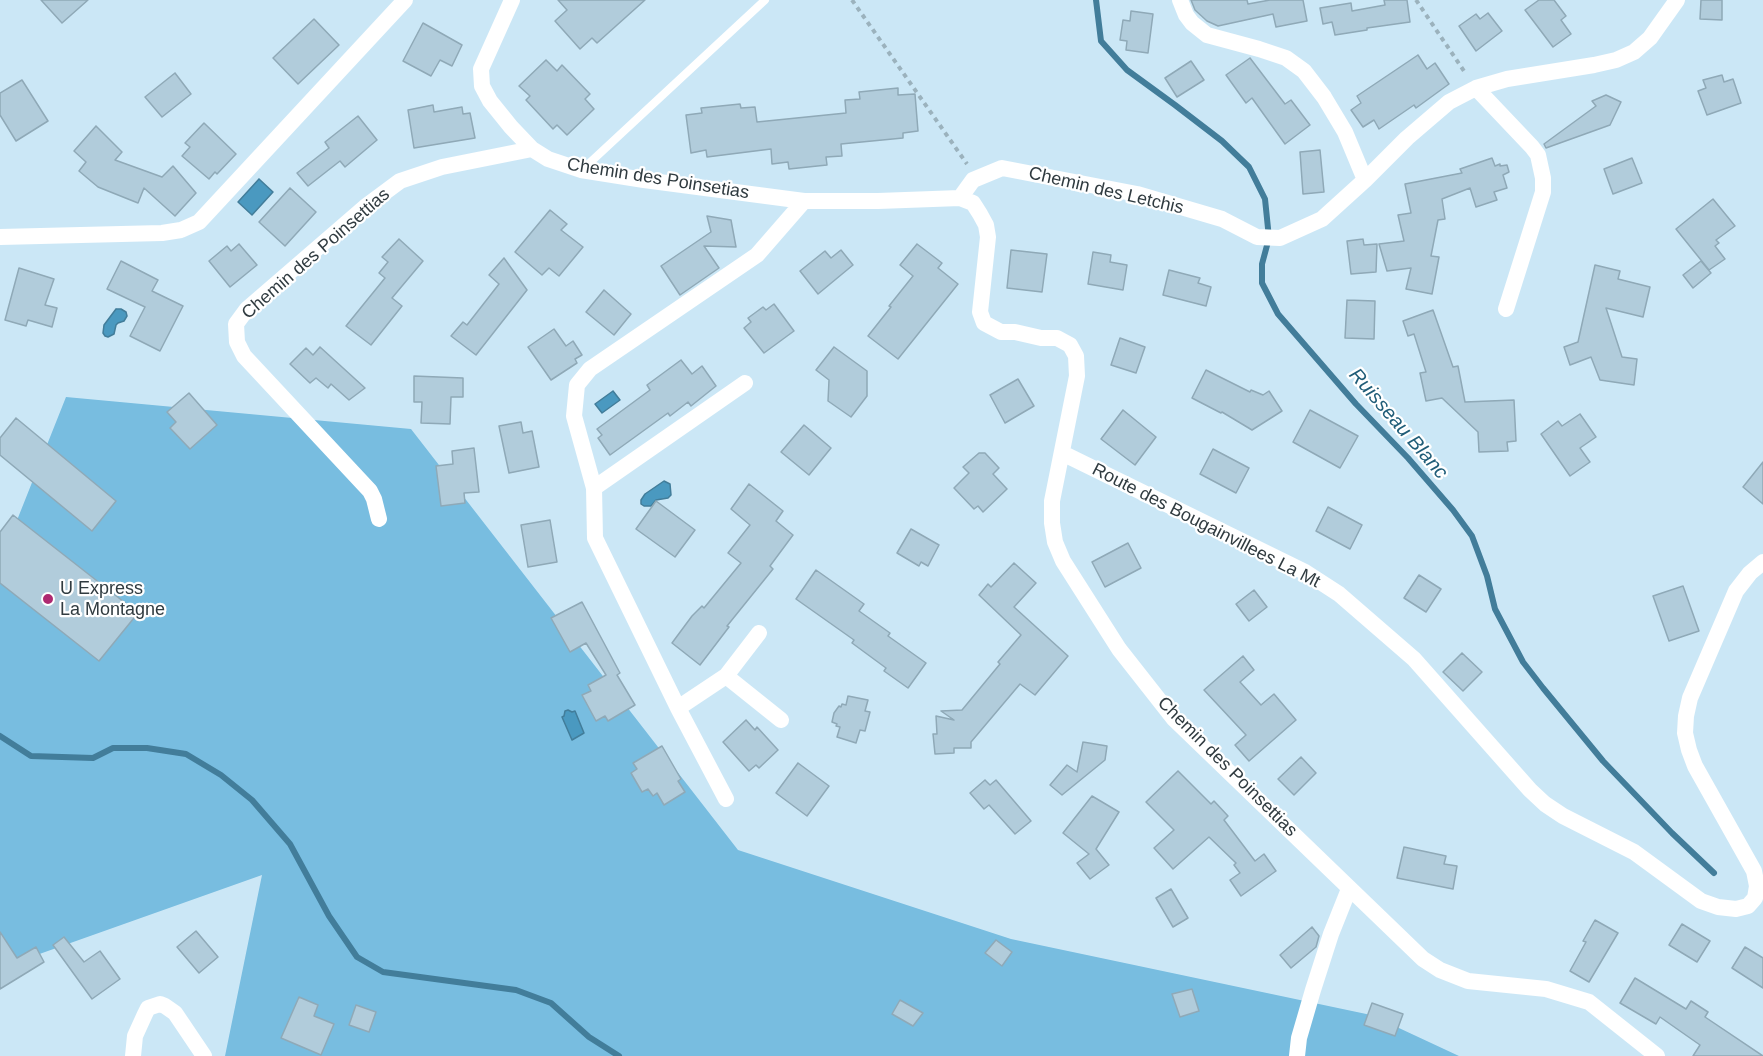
<!DOCTYPE html>
<style>
body{margin:0}
canvas{display:block;background:#cbe7f6}
</style>
<canvas width="1763" height="1056"></canvas>
<script>
const c = document.querySelector('canvas').getContext('2d');
c.lineJoin = 'round';
function fillPath(path, color) { c.fillStyle = color; c.fill(path, 'evenodd'); }
const shape = rows => new Path2D(rows.map(r => 'M' + r).join(''));
function strokePath(path, color, width, dash) { c.strokeStyle = color; c.lineWidth = width; c.lineCap = dash ? 'butt' : 'round'; c.setLineDash(dash || []); c.stroke(path); }
function drawText(font, color, halo, rows, align = 'center') {
  c.font = font + ' Arial,sans-serif'; c.lineWidth = 4.5; c.setLineDash([]); c.textBaseline = 'middle'; c.strokeStyle = halo; c.fillStyle = color; for (const [text, x, y, turn = 0] of rows) {
    c.save(); c.translate(x, y); c.rotate((+turn || 0) * Math.PI / 180); c.textAlign = isNaN(turn) ? turn : align; if (halo) c.strokeText(text, 0, 0); c.fillText(text, 0, 0); c.restore();
  }
}
fillPath(shape([
 [66,397,411,429,738,850,1011,939,1371,1015,1459,1056,225,1056,262,875,0,968,0,563]
]), '#78bde0');
const water = shape([
 [259,179,273,192,252,215,238,202,259,179],
 [116,309,121,309,126,312,127,316,124,321,118,323,116,325,114,334,108,337,105,336,103,333,104,325,116,309],
 [613,391,620,400,602,413,595,404,613,391],
 [664,481,670,484,671,495,668,498,656,500,651,506,644,506,641,504,641,500,645,494,664,481],
 [568,710,572,712,575,711,584,733,572,740,562,717,564,716,565,711,568,710]
]);
fillPath(water, '#4a99c0');
strokePath(water, '#427d9a', 1.5);
strokePath(shape([
 [1096,0,1101,41,1127,70,1175,105,1222,141,1249,167,1265,199,1269,238,1262,264,1262,283,1278,314,1356,404,1408,458,1453,510,1472,536,1487,576,1495,609,1523,662,1543,688,1603,761,1672,833,1714,873],
 [0,736,31,756,93,758,113,748,147,748,186,754,221,775,252,800,290,844,329,916,357,957,383,972,516,990,551,1003,589,1037,619,1056]
]), '#427d9a', 6);
const building = shape([
 [41,0,88,0,62,23,41,0],
 [558,0,645,0,597,43,592,38,580,49,555,21,567,10,558,0],
 [1191,0,1247,0,1248,4,1270,0,1303,0,1307,21,1276,27,1273,14,1218,26,1207,21,1195,10,1191,0],
 [1384,0,1407,0,1410,22,1367,28,1367,30,1335,35,1332,22,1323,24,1320,8,1351,3,1352,11,1385,5,1384,0],
 [1539,0,1554,0,1566,16,1561,20,1571,34,1553,47,1525,10,1539,0],
 [1701,0,1722,0,1722,20,1700,19,1701,0],
 [1131,11,1153,14,1148,53,1126,50,1127,41,1120,40,1123,20,1130,21,1131,11],
 [1488,13,1502,31,1476,51,1459,26,1476,14,1480,19,1488,13],
 [314,19,339,45,298,84,273,58,314,19],
 [423,23,462,45,452,66,440,60,431,76,403,61,423,23],
 [1418,55,1427,69,1435,63,1449,84,1416,108,1414,105,1379,129,1374,120,1363,127,1351,110,1361,103,1357,96,1418,55],
 [1250,58,1285,104,1291,100,1310,125,1285,144,1252,98,1246,103,1226,75,1250,58],
 [546,60,557,71,562,65,590,94,585,99,594,109,567,135,557,125,553,129,526,100,530,96,519,86,546,60],
 [1191,61,1204,80,1177,97,1165,78,1191,61],
 [175,73,191,94,162,117,145,97,175,73],
 [1722,75,1724,82,1733,79,1741,103,1707,115,1698,91,1706,88,1703,80,1722,75],
 [22,80,48,121,16,141,0,115,0,93,22,80],
 [898,88,898,95,915,94,918,131,903,133,903,138,841,144,842,156,826,157,827,165,789,169,788,162,772,164,771,149,707,157,706,150,691,153,686,115,702,113,701,108,740,104,741,108,755,107,757,122,846,113,845,100,860,99,859,92,898,88],
 [1606,95,1621,102,1610,125,1546,148,1544,144,1596,106,1592,101,1606,95],
 [433,105,434,112,462,107,463,114,470,113,475,138,414,148,408,110,433,105],
 [358,116,377,140,345,167,340,161,308,186,297,173,329,148,325,142,358,116],
 [204,123,236,154,217,174,215,172,209,179,182,156,190,147,185,143,204,123],
 [96,126,122,152,115,160,162,177,173,166,196,193,175,216,144,188,138,203,98,187,79,171,86,162,74,151,96,126],
 [1320,150,1324,192,1303,194,1300,152,1320,150],
 [1492,158,1495,166,1500,164,1500,166,1507,165,1509,172,1503,175,1507,188,1494,192,1497,200,1476,207,1470,188,1442,199,1445,219,1438,220,1431,256,1439,257,1432,294,1406,289,1411,268,1387,271,1379,244,1404,241,1398,215,1411,213,1405,184,1462,173,1460,169,1492,158],
 [1632,158,1642,183,1613,194,1604,169,1632,158],
 [290,188,316,212,285,246,259,222,290,188],
 [1713,199,1735,226,1716,240,1719,243,1715,246,1725,259,1709,270,1676,229,1713,199],
 [550,210,567,224,561,230,583,247,559,276,549,268,542,275,515,252,550,210],
 [707,216,731,220,736,247,704,246,719,268,680,295,661,266,711,232,707,216],
 [399,239,423,261,392,298,402,306,371,345,346,326,385,278,379,273,388,262,382,257,399,239],
 [1363,239,1364,245,1377,244,1376,272,1351,274,1347,241,1363,239],
 [239,244,257,265,230,287,209,261,227,246,231,251,239,244],
 [917,244,942,263,938,268,958,284,898,359,868,336,891,307,889,306,913,276,900,265,917,244],
 [841,250,853,265,818,294,800,271,825,251,831,258,841,250],
 [1011,250,1047,254,1042,292,1007,288,1011,250],
 [1093,252,1111,255,1110,262,1127,265,1123,290,1088,284,1093,252],
 [504,258,527,290,476,355,451,336,463,322,467,325,499,284,489,275,504,258],
 [121,261,158,280,152,291,183,306,160,351,130,336,145,307,107,289,121,261],
 [1701,261,1711,273,1693,288,1683,275,1701,261],
 [1595,265,1620,271,1618,279,1650,287,1643,317,1606,308,1622,357,1637,359,1634,385,1600,380,1591,357,1570,365,1564,347,1578,342,1595,265],
 [19,268,54,279,45,305,57,308,52,327,28,320,26,326,5,320,19,268],
 [1169,270,1200,278,1198,283,1211,287,1206,306,1163,295,1169,270],
 [604,290,631,314,614,335,586,312,604,290],
 [1347,300,1375,301,1374,339,1345,338,1347,300],
 [774,304,794,331,764,353,744,328,751,322,748,318,763,307,766,310,774,304],
 [1433,310,1453,367,1458,366,1465,402,1514,400,1516,441,1507,442,1508,451,1479,452,1478,432,1442,398,1426,401,1420,373,1426,372,1414,334,1408,336,1403,321,1433,310],
 [554,329,566,346,573,341,582,355,575,359,577,363,551,380,528,347,554,329],
 [1120,338,1145,347,1136,373,1111,365,1120,338],
 [320,347,365,388,349,400,331,384,328,388,316,378,310,383,290,364,306,348,313,355,320,347],
 [834,347,867,371,867,396,851,417,828,401,829,380,816,370,834,347],
 [681,360,692,374,702,366,716,386,691,406,688,402,670,416,668,413,610,455,598,438,602,435,597,429,650,390,647,385,681,360],
 [1206,370,1250,392,1251,390,1263,395,1269,391,1282,411,1252,430,1222,412,1221,413,1192,398,1206,370],
 [414,376,463,378,463,397,451,397,450,424,421,423,422,402,414,402,414,376],
 [1018,379,1034,406,1005,423,990,395,1018,379],
 [189,393,217,425,190,449,170,428,176,422,167,412,189,393],
 [1123,410,1156,437,1135,465,1101,439,1123,410],
 [1310,410,1358,436,1340,468,1293,442,1310,410],
 [1580,414,1596,437,1580,448,1590,462,1570,476,1541,434,1558,421,1562,426,1580,414],
 [16,418,116,501,92,531,0,455,0,438,16,418],
 [521,422,523,433,532,431,539,467,509,473,499,426,521,422],
 [804,425,831,448,809,475,781,452,804,425],
 [474,448,479,492,464,493,465,503,441,506,436,466,453,464,452,451,474,448],
 [1213,449,1249,468,1236,493,1200,474,1213,449],
 [979,453,985,453,999,468,993,474,1007,489,983,512,978,506,974,509,954,488,969,473,963,467,979,453],
 [1763,462,1763,504,1743,487,1763,462],
 [749,484,783,511,776,521,793,535,770,566,773,569,727,626,729,627,700,665,672,643,692,616,702,606,704,608,741,563,728,553,750,525,731,509,749,484],
 [656,501,695,530,675,557,636,529,656,501],
 [1328,507,1362,525,1350,549,1316,531,1328,507],
 [13,515,138,613,99,661,0,583,0,532,13,515],
 [550,520,557,562,528,567,521,525,550,520],
 [911,529,939,545,928,566,921,562,919,566,897,553,911,529],
 [1128,543,1141,568,1105,587,1092,562,1128,543],
 [1014,563,1036,583,1014,607,1068,656,1035,695,1020,684,971,742,971,748,954,748,954,753,935,754,933,734,937,734,936,716,954,720,941,711,962,710,1000,664,998,662,1021,635,979,595,988,584,991,587,1014,563],
 [816,570,864,604,859,611,890,633,888,636,926,663,908,688,884,671,886,668,852,643,854,640,796,599,816,570],
 [1419,575,1441,589,1426,612,1404,598,1419,575],
 [1683,586,1699,631,1669,641,1653,596,1683,586],
 [1254,590,1267,607,1249,621,1236,604,1254,590],
 [582,602,620,673,617,675,635,705,608,721,605,716,596,721,582,695,591,691,588,685,606,675,586,643,570,652,551,618,582,602],
 [1462,653,1482,672,1463,691,1443,672,1462,653],
 [1243,656,1254,670,1240,682,1261,705,1274,694,1296,720,1249,761,1235,745,1246,735,1204,690,1243,656],
 [848,696,868,700,865,711,870,712,865,731,860,730,856,743,837,737,840,727,836,726,837,724,832,722,834,713,839,706,841,707,842,704,846,705,848,696],
 [746,720,755,730,757,727,778,750,759,768,756,765,749,771,723,742,746,720],
 [1083,742,1107,746,1105,760,1062,795,1050,785,1067,765,1077,772,1083,742],
 [662,746,681,779,678,781,685,792,664,805,657,793,653,796,648,789,642,792,631,773,637,769,633,763,662,746],
 [1301,757,1316,773,1294,795,1278,779,1301,757],
 [798,763,829,786,807,816,776,793,798,763],
 [1178,771,1211,804,1214,801,1228,816,1224,820,1255,861,1264,854,1276,871,1241,896,1230,880,1240,873,1234,865,1236,863,1209,837,1173,869,1154,848,1174,830,1146,802,1178,771],
 [985,780,990,785,996,780,1031,821,1015,834,989,805,984,809,970,793,985,780],
 [1092,796,1119,812,1096,849,1109,865,1090,879,1077,863,1089,854,1063,833,1092,796],
 [1404,847,1446,856,1444,864,1457,866,1453,889,1397,878,1404,847],
 [1171,889,1188,918,1173,927,1156,898,1171,889],
 [1595,920,1618,933,1589,982,1570,971,1586,942,1583,941,1595,920],
 [1682,924,1710,941,1697,962,1669,945,1682,924],
 [1312,927,1319,936,1316,947,1291,968,1280,955,1312,927],
 [196,931,218,957,199,973,177,947,196,931],
 [0,932,17,958,36,947,44,962,0,989,0,932],
 [64,937,84,962,100,951,120,979,92,999,53,945,64,937],
 [996,940,1012,952,1002,966,985,953,996,940],
 [1745,947,1763,958,1763,988,1732,968,1745,947],
 [1635,978,1686,1009,1691,1001,1708,1012,1705,1017,1763,1056,1693,1056,1700,1045,1660,1017,1656,1024,1620,1003,1635,978],
 [1192,989,1199,1011,1180,1017,1172,994,1192,989],
 [299,997,318,1005,314,1016,334,1024,321,1055,281,1038,299,997],
 [900,1000,923,1013,913,1026,892,1014,900,1000],
 [1372,1003,1403,1014,1395,1036,1364,1025,1372,1003],
 [356,1005,376,1012,369,1032,349,1025,356,1005]
]);
fillPath(building, '#b1ccdb');
strokePath(building, '#8fa9b7', 1.5);
strokePath(shape([
 [852,0,967,164],
 [1416,0,1466,74]
]), '#9bb2bd', 4, [4.5, 4.5]);
strokePath(shape([
 [583,169,765,0]
]), '#fff', 8);
strokePath(shape([
 [512,0,481,69,482,86,490,101,511,127,532,149,548,159,581,170,644,180,804,201,878,201,960,198,973,203,980,214,986,225,988,237,980,312,984,323,1001,332,1015,332,1041,338,1057,338,1070,345,1076,356,1077,376,1052,501,1052,523,1055,542,1063,561,1119,649,1174,719,1423,959,1440,970,1468,981,1546,989,1589,1002,1657,1056],
 [1180,0,1186,15,1192,23,1207,35,1259,49,1286,58,1304,71,1324,97,1345,132,1365,180],
 [1476,88,1532,147,1538,155,1543,178,1543,192,1506,309],
 [960,198,973,180,1002,168,1137,194,1222,219,1257,237,1280,238,1322,219,1365,180,1407,138,1449,102,1476,88,1507,79,1594,65,1616,60,1634,52,1650,38,1677,0],
 [0,237,162,233,181,230,199,222,405,0],
 [1062,453,1305,572,1339,594,1414,659,1530,790,1545,804,1563,816,1634,852,1701,901,1718,907,1736,909,1748,906,1755,898,1757,886,1754,871,1695,766,1689,750,1685,733,1686,716,1690,698,1736,591,1750,573,1763,562],
 [594,488,745,383],
 [379,519,374,499,370,491,244,356,237,342,236,324,247,309,365,207,400,181,442,167,532,149],
 [726,676,781,720],
 [678,708,726,676,759,633],
 [726,799,678,708,595,538,594,488,574,416,577,385,590,369,757,255,804,201],
 [133,1056,135,1036,145,1014,148,1008,160,1004,165,1006,175,1013,204,1056],
 [1297,1056,1299,1038,1313,990,1331,934,1349,889]
]), '#fff', 16);
for (const [x, y, r, color] of [
 [48,599,6,"#ae2971"]
]) { const dot = new Path2D(); dot.arc(x, y, r, 0, 2 * Math.PI); c.fillStyle = color; c.fill(dot); strokePath(dot, '#fff', 2); }
drawText('18px', '#303b40', '#fff', [
 ["Chemin des Poinsetias",658,179,9],
 ["Chemin des Letchis",1106,191,13],
 ["Chemin des Poinsettias",316,254,-41],
 ["Route des Bougainvillees La Mt",1206,526,27],
 ["Chemin des Poinsettias",1227,767,45]
]);
drawText('18px', '#303b40', '#fff', [
 ["U Express",60,589],
 ["La Montagne",60,610]
], 'left');
drawText('italic 20px', '#205d78', '#fff', [
 ["Ruisseau Blanc",1398,424,49]
]);
</script>
